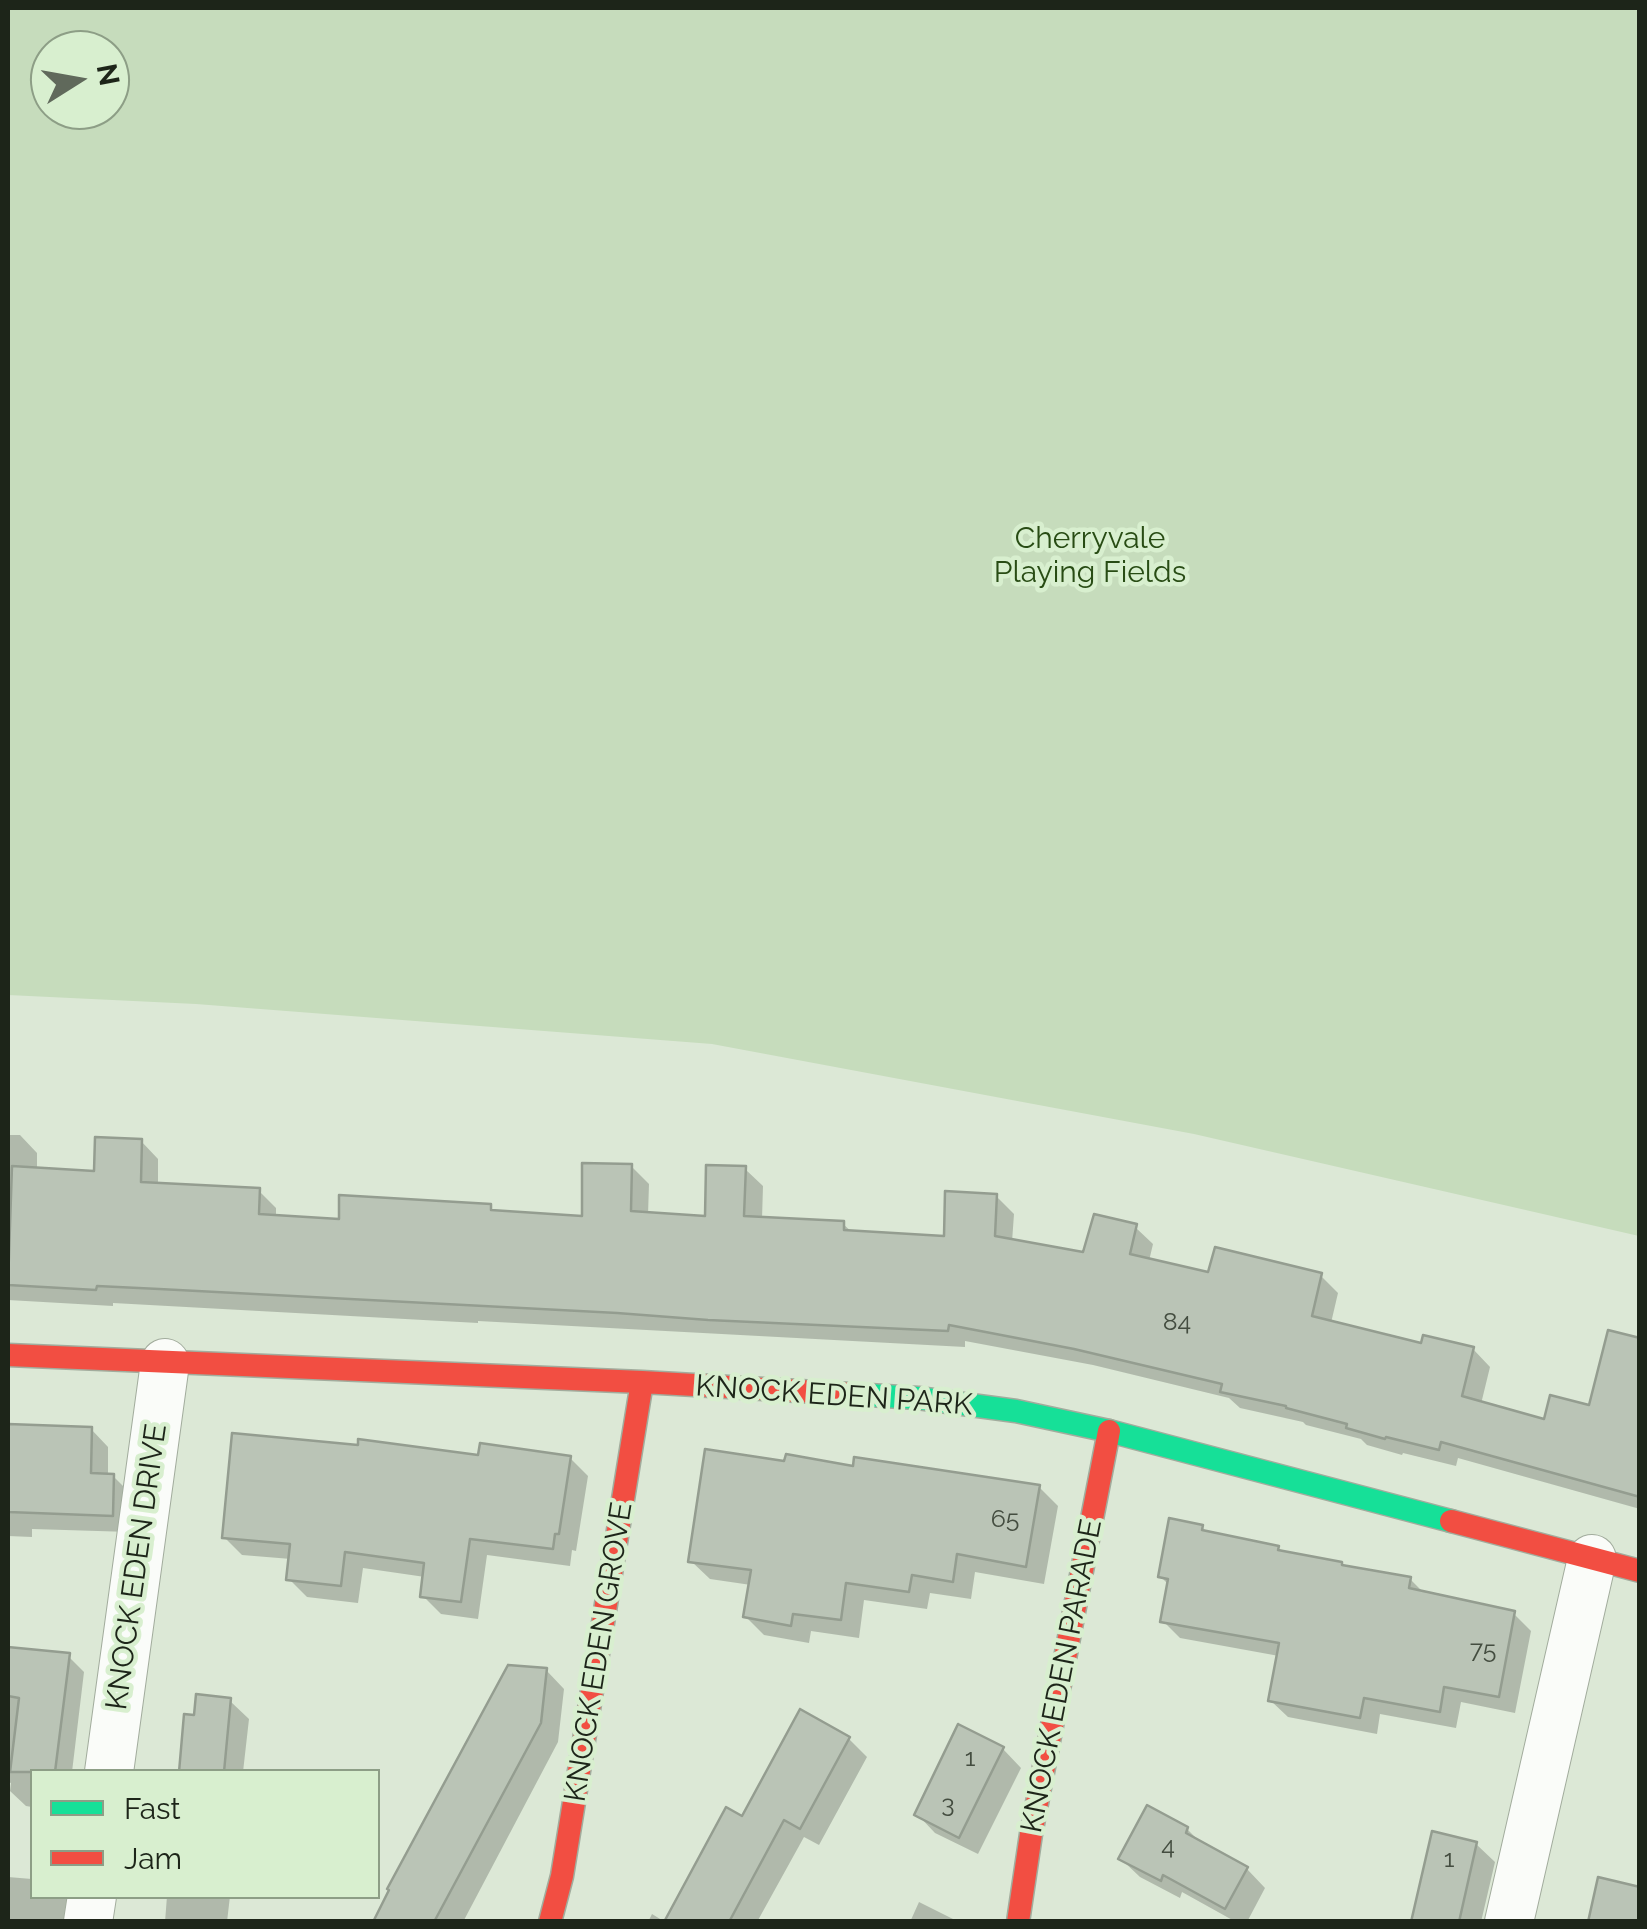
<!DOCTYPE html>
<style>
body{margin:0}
#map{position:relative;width:1647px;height:1929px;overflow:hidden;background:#dce8d6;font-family:Raleway,sans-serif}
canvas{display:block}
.frame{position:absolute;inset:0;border:10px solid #1d2519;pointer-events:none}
.legend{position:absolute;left:30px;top:1769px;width:350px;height:130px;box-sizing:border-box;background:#d8efcf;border:2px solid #8d9e86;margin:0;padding:12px 18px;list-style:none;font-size:30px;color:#1d2519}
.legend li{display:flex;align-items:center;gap:20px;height:50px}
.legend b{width:50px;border:2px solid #8d9e86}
.north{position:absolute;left:30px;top:30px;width:100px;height:100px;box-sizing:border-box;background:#d8efcf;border:2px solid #8d9e86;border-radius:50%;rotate:79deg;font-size:28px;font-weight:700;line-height:40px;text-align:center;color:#1d2519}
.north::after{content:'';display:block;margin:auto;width:35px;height:45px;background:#60695b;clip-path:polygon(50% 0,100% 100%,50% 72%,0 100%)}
</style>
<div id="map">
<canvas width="1647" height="1929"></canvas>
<div class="frame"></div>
<ul class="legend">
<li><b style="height:12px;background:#16e098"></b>Fast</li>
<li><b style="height:12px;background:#f24e42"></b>Jam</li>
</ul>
<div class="north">N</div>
</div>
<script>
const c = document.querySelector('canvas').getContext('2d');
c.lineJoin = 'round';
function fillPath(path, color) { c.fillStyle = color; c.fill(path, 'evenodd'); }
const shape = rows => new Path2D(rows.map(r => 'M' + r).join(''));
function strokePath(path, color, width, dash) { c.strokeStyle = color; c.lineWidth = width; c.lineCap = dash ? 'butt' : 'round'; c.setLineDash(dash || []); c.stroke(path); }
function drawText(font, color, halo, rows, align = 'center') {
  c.font = font + ' Raleway,sans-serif'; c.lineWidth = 9; c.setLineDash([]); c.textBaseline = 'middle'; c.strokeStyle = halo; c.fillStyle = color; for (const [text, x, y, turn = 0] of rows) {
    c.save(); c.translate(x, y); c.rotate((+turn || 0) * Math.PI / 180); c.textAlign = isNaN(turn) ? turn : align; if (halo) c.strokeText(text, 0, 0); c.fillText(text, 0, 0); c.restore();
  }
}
fillPath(shape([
 [8,8,1639,8,1639,1236,1194,1134,712,1044,196,1004,8,995],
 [50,50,110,50,110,110,50,110]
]), '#c6dcbc');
fillPath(shape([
 [8,1135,20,1135,37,1153,37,1170,96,1174,141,1141,158,1159,158,1185,259,1191,276,1208,276,1218,342,1221,490,1207,496,1213,584,1219,631,1166,649,1184,648,1215,707,1218,745,1169,763,1186,762,1219,843,1224,853,1233,946,1239,996,1196,1014,1214,1012,1242,1085,1255,1135,1227,1153,1244,1149,1261,1209,1275,1320,1275,1338,1293,1331,1323,1423,1346,1473,1349,1490,1367,1481,1404,1546,1422,1591,1408,1640,1345,1640,1509,1458,1458,1456,1466,1403,1453,1402,1455,1367,1445,1361,1439,1306,1425,1303,1422,1240,1408,1229,1398,1093,1365,965,1341,965,1347,478,1321,478,1323,113,1303,113,1306,8,1300],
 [8,1426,91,1429,108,1447,108,1476,113,1476,131,1494,130,1532,32,1529,32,1537,8,1536],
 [481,1458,570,1458,588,1476,576,1551,572,1550,570,1566,487,1555,478,1619,441,1614,423,1596,425,1577,363,1568,358,1603,307,1597,289,1579,291,1559,242,1555,224,1537],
 [787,1464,1039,1487,1058,1506,1044,1584,975,1572,971,1599,930,1593,927,1609,864,1600,859,1638,811,1631,809,1643,764,1635,745,1616,751,1585,710,1579,691,1561],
 [1202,1527,1209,1534,1278,1548,1283,1554,1344,1568,1410,1579,1425,1594,1514,1614,1531,1631,1515,1713,1461,1702,1456,1728,1380,1714,1377,1734,1288,1717,1270,1700,1279,1656,1180,1638,1163,1621,1169,1585,1160,1576],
 [8,1649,68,1656,84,1672,72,1772,32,1772,32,1807,26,1806,10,1791,11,1783,8,1782],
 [546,1670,564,1689,558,1742,463,1922,376,1922],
 [230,1701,249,1719,243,1772,181,1772,196,1718],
 [849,1739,867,1757,819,1845,804,1837,757,1922,667,1922,743,1820],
 [1003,1749,1021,1768,978,1854,935,1833,917,1814],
 [1187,1829,1203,1845,1247,1869,1265,1888,1247,1922,1236,1922,1182,1892,1180,1898,1140,1877,1121,1859],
 [1476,1844,1495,1862,1481,1922,1413,1922],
 [8,1877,32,1879,32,1896,72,1896,83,1922,8,1922],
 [167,1896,230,1896,227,1922,165,1922],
 [919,1902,959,1922,910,1922],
 [652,1914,665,1922,648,1922]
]), '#0003');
const building = shape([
 [95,1137,142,1139,141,1182,260,1188,259,1214,339,1219,339,1195,491,1204,491,1210,582,1216,582,1163,632,1164,631,1211,705,1216,706,1165,746,1166,744,1216,844,1221,844,1230,944,1236,945,1191,997,1194,995,1236,1083,1252,1094,1214,1137,1224,1130,1254,1208,1272,1215,1247,1322,1273,1312,1316,1421,1343,1423,1335,1474,1347,1462,1396,1544,1419,1550,1395,1589,1405,1608,1330,1640,1338,1640,1497,1441,1442,1439,1450,1386,1437,1385,1439,1346,1428,1347,1424,1286,1408,1286,1406,1220,1392,1222,1384,1074,1349,949,1325,948,1331,708,1320,617,1313,159,1289,97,1286,96,1290,8,1285,12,1166,94,1171,95,1137],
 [8,1424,92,1427,91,1473,114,1474,113,1516,8,1512,8,1424],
 [232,1433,358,1445,358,1439,478,1455,480,1443,571,1456,559,1534,555,1534,553,1549,470,1539,461,1602,420,1597,424,1563,345,1552,341,1586,286,1580,290,1544,222,1538,232,1433],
 [705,1449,784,1461,786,1454,853,1466,854,1457,1040,1485,1026,1567,957,1554,953,1582,912,1575,909,1592,846,1583,841,1620,793,1614,791,1626,743,1617,751,1570,688,1562,705,1449],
 [1169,1518,1203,1525,1202,1530,1279,1546,1278,1550,1342,1562,1342,1565,1411,1577,1409,1588,1515,1611,1499,1697,1444,1687,1440,1712,1364,1698,1360,1718,1268,1701,1279,1643,1160,1622,1168,1579,1158,1577,1169,1518],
 [8,1647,70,1653,55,1772,10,1772,19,1698,8,1696,8,1647],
 [508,1665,547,1668,541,1723,434,1922,373,1922,389,1890,387,1889,508,1665],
 [196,1694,231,1698,224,1772,179,1772,184,1714,194,1715,196,1694],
 [800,1709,850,1737,800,1829,784,1820,729,1922,664,1922,726,1807,742,1816,800,1709],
 [958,1724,1004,1747,959,1838,914,1815,958,1724],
 [1147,1805,1188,1827,1186,1833,1248,1867,1225,1909,1163,1875,1161,1881,1118,1859,1147,1805],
 [1432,1831,1477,1842,1459,1922,1411,1922,1432,1831],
 [1598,1877,1640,1887,1640,1922,1588,1922,1598,1877]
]);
fillPath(building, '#bac4b6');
strokePath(building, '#949d90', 2.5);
const street = shape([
 [109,1772,165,1363],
 [88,1922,92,1896],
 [1509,1922,1592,1559]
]);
const fast = shape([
 [868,1395,918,1398,1016,1411,1109,1431,1451,1521]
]);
const jam = shape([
 [8,1355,642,1382,868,1395],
 [1451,1521,1640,1571],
 [550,1922,562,1876,642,1382],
 [1018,1922,1031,1834,1109,1431]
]);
strokePath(street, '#a2ac9d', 50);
strokePath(fast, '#a2ac9d', 25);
strokePath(jam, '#a2ac9d', 25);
strokePath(street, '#fafcf9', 48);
strokePath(fast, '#16e098', 22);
strokePath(jam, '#f24e42', 22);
drawText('25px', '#444d40', null, [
 ["84",1177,1322],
 ["65",1005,1519],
 ["75",1483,1650],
 ["1",970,1758],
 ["3",948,1804],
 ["4",1168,1846],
 ["1",1449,1859]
]);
drawText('30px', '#284c14', '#d8efcf', [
 ["Cherryvale",1090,539],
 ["Playing Fields",1090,573]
]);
drawText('30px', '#1d2519', '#d8efcf', [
 ["KNOCK EDEN PARK",834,1396,4],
 ["KNOCK EDEN DRIVE",137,1567,-82],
 ["KNOCK EDEN GROVE",599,1652,-81],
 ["KNOCK EDEN PARADE",1062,1676,-79]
]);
</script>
